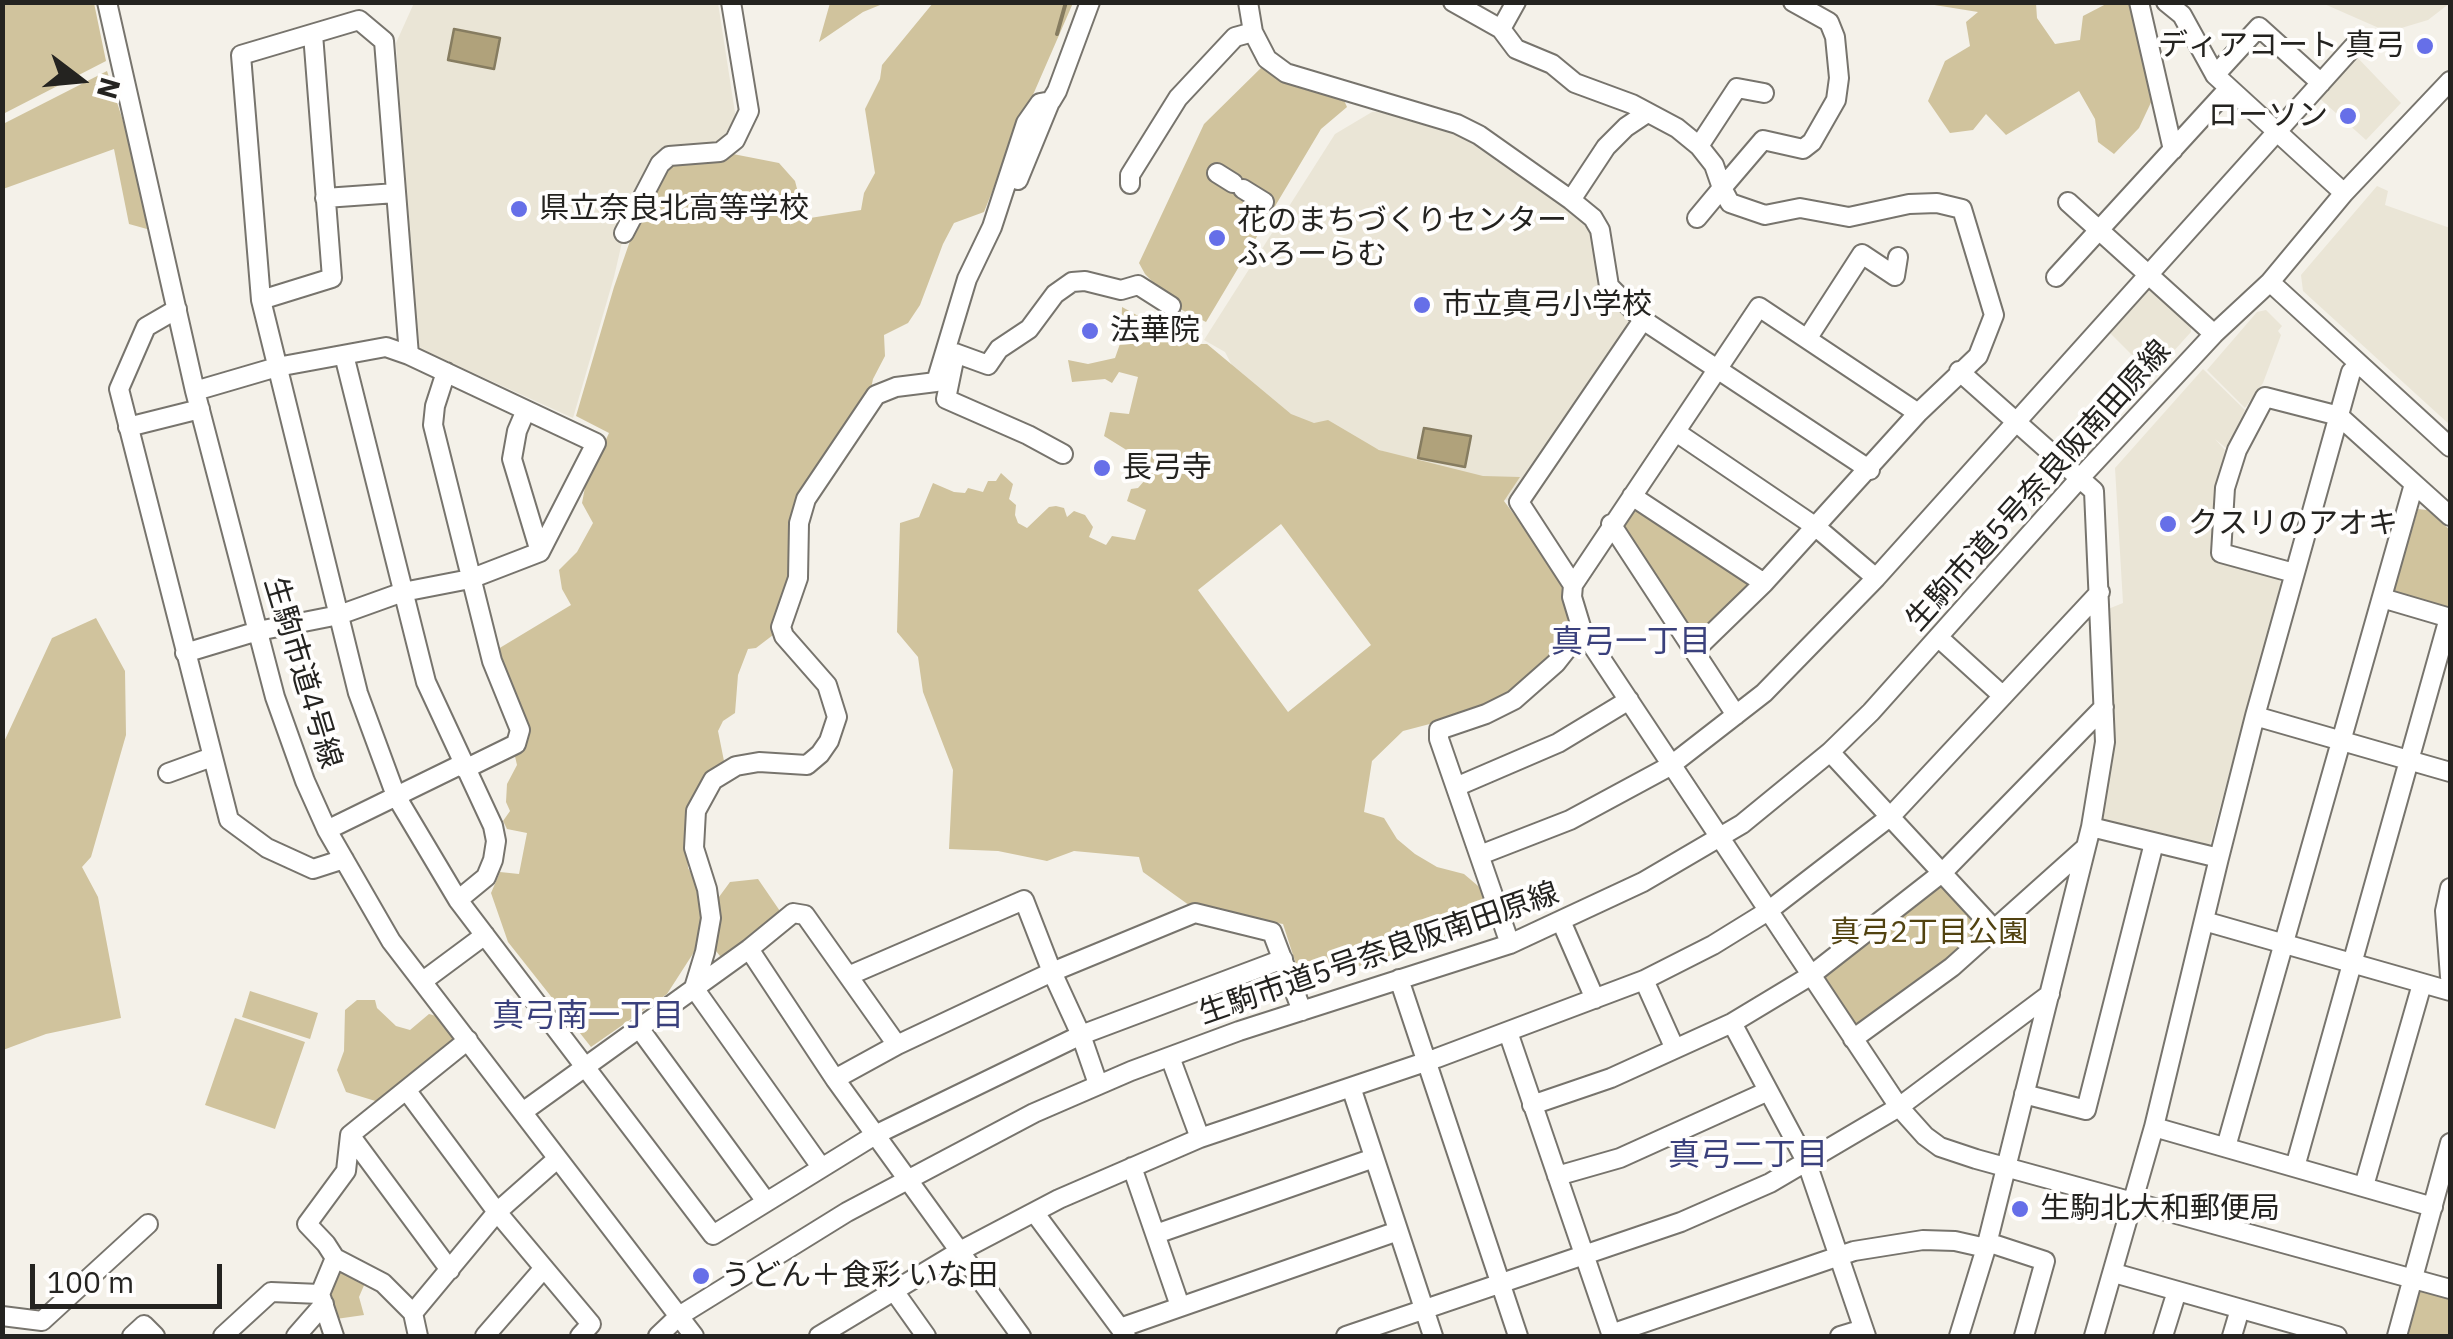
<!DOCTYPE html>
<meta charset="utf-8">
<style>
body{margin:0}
#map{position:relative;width:2453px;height:1339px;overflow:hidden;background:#f4f1e9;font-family:"IBM Plex Sans",sans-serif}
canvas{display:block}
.frame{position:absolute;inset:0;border:5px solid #242320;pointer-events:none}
.north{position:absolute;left:30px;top:30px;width:100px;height:100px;-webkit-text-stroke:8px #fffefd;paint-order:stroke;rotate:106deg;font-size:28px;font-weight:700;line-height:40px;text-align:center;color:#242320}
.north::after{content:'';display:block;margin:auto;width:35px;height:45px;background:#242320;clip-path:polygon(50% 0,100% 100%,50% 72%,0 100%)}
.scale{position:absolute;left:30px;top:1264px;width:192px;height:45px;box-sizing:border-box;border:5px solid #242320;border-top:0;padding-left:12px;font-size:30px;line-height:35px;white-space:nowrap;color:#242320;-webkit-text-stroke:8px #fffefd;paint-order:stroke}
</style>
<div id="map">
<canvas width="2453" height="1339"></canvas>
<div class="frame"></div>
<div class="north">N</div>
<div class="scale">100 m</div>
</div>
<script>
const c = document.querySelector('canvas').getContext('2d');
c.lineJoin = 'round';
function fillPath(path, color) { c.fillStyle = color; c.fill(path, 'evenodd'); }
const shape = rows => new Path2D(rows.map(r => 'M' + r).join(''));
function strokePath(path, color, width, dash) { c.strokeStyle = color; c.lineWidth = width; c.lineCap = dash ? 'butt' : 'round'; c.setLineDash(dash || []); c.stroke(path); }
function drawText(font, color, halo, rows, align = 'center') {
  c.font = font + ' "IBM Plex Sans","Noto Sans JP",sans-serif'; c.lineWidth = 8; c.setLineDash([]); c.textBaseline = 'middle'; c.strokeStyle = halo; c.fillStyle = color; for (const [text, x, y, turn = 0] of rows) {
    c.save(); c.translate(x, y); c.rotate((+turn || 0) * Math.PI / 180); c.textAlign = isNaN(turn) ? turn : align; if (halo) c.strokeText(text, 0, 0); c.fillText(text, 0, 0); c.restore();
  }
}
fillPath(shape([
 [414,3,718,3,736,119,716,146,661,148,626,225,614,277,573,418,416,347,396,43],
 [2322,3,2450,3,2428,20,2388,32],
 [2354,54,2401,103,2366,140,2317,96],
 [1386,111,1458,134,1585,222,1593,236,1595,264,1601,285,1631,325,1508,501,1249,398,1225,352,1204,340,1335,134,1372,112],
 [2377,186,2388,191,2385,205,2450,228,2450,425,2303,291,2301,275],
 [2143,287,2153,288,2191,323,2191,332,2152,375,2106,329],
 [2266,310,2282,326,2278,331,2281,335,2263,383,2245,408,2207,370,2257,312],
 [2203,369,2245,410,2227,449,2215,439,2225,450,2217,487,2212,558,2276,575,2281,583,2210,844,2203,850,2104,827,2099,818,2113,761,2108,609,2123,603,2115,468]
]), '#eae5d6');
fillPath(shape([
 [3,2,94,3,106,61,3,114],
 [830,3,830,2,885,3,863,12,819,42],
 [933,3,1073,3,1019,127,1004,173,996,182,984,212,954,223,943,244,920,305,908,323,884,335,885,356,873,379,870,393,813,497,795,575,782,610,776,612,777,632,756,648,748,649,738,675,735,713,723,721,718,731,724,761,699,785,686,822,688,868,698,884,702,913,696,949,667,994,591,1047,508,942,491,893,500,872,519,874,527,833,507,829,503,821,510,811,506,802,507,784,517,765,514,752,527,740,527,728,498,649,571,605,562,589,559,570,577,552,593,523,582,503,586,482,609,433,576,416,614,287,631,238,666,165,673,159,716,161,733,154,779,163,795,181,802,208,810,218,861,210,864,193,875,173,865,109,880,79,882,65],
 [1922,3,2036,3,2037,18,2055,44,2080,40,2083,16,2108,3,2134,3,2154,96,2139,128,2114,154,2098,142,2095,119,2079,91,2006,135,1986,114,1973,130,1950,133,1928,101,1945,61,1970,46,1966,22,1978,12],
 [1265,64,1343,98,1347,107,1321,129,1206,322,1178,308,1145,274,1139,263,1204,124],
 [107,71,138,168,147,229,129,224,114,149,3,189,3,124],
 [1122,307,1142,318,1147,312,1158,317,1165,315,1169,308,1180,311,1193,328,1187,336,1196,344,1207,344,1291,414,1314,423,1328,420,1379,450,1483,476,1520,477,1504,501,1560,576,1569,628,1552,655,1503,696,1445,720,1403,731,1372,761,1364,812,1384,818,1397,839,1415,854,1437,867,1464,874,1484,891,1489,907,1448,926,1450,939,1302,983,1283,924,1193,908,1143,872,1139,857,1074,851,1047,861,998,851,949,849,953,770,923,692,918,657,897,632,900,523,919,517,933,483,954,492,965,493,968,488,983,492,988,481,996,481,1001,473,1013,484,1009,499,1016,505,1015,515,1018,523,1027,528,1049,507,1056,506,1064,508,1067,517,1074,511,1085,515,1093,527,1089,537,1106,545,1112,536,1135,540,1146,510,1127,501,1131,489,1138,488,1145,480,1141,459,1104,436,1110,412,1129,414,1138,377,1119,372,1112,383,1105,379,1072,382,1068,360,1088,364,1115,358,1121,341],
 [1281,524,1371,645,1288,712,1198,590],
 [1639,508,1750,581,1750,590,1700,638,1693,637,1622,532,1624,522],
 [2418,509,2427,510,2450,530,2450,613,2403,599,2394,590],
 [96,618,125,671,126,735,91,857,82,867,98,897,121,1018,46,1034,3,1050,3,744,52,638],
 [758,879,782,914,728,957,720,956,712,946,719,897,730,882],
 [1938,883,1946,884,1982,923,1982,932,1918,985,1862,1026,1854,1023,1825,979,1826,972,1880,934],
 [250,991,318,1013,310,1039,242,1017],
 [357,1000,375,1000,377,1008,396,1026,410,1030,429,1014,440,1017,458,1043,382,1103,346,1092,337,1070,344,1051,345,1010],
 [235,1018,305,1042,275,1129,205,1105],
 [340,1267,365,1283,359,1297,364,1315,336,1319,324,1297],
 [2422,1290,2450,1299,2450,1336,2403,1336,2414,1295]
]), '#d0c39d');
const water = shape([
 [454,29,500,38,494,69,448,60,454,29],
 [1424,428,1471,436,1465,467,1418,458,1424,428]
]);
fillPath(water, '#b0a27b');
strokePath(water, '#867c60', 2.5);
strokePath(shape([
 [1057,34,1066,2]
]), '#867c60', 4);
const minor = shape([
 [107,2,195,391,275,697,305,781,327,830,391,941,694,1336],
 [1248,2,1253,32,1267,59,1286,73,1457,124,1479,135,1571,200,1593,218,1600,230,1609,286,1643,320,1870,470],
 [1453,2,1501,29,1516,49,1552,64,1575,83,1632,104,1677,128,1699,146,1714,165,1722,188,1697,218],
 [2139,2,2173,150],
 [2166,2,2182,15,2215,75,2344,193],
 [1501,29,1516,2],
 [2215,75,2259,27,2321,83],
 [1699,146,1737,88,1764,93],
 [1217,173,1233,183],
 [1018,180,1050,102],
 [1130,184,1130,175,1178,98,1235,37,1253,32],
 [1243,189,1264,202],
 [325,198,396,193],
 [1571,200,1606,147,1626,127,1647,113],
 [2068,202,2214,334],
 [624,233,660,164,669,156,720,152,735,140,749,111,731,2],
 [2056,277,2229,88],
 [2270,282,2450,447],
 [261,300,332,278,313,34],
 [177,309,146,327,119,389,229,820,267,848,313,869,344,859],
 [1807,339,1862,254,1895,276,1898,257],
 [955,353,988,365,999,349,1029,329,1055,294,1072,282,1085,281,1121,290,1138,285,1171,306],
 [344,355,426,682,493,826,496,841,493,860,486,877,458,900],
 [409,355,384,41,359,20,241,55,261,300,358,693,396,796,458,900,713,1235,875,1135,1081,1035,1283,959],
 [954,360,946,399,1028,435,1063,454],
 [446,372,435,406,433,425,492,661,520,730,516,744,465,769],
 [526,410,517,431,512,459,540,552],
 [1918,413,1759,307,1573,585,1572,597,1582,630,1899,1107,1925,1136,1940,1147,1976,1159,2450,1289],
 [128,427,200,409],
 [1676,432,1816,527,1876,578],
 [1632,496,1764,583],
 [1611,524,1736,715],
 [2294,573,2221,553,2225,488,2237,450,2265,397,2339,416,2450,516],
 [1573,585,1519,502,1643,320],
 [2382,598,2450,618],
 [1938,637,2003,696],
 [1695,650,1764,583,1918,413,1978,356,1994,315,1962,209,1937,203,1909,204,1849,217,1800,208,1765,215,1730,203,1722,188,1763,140,1803,149,1812,142,1836,100,1839,78,1835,37,1829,22,1793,2],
 [185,653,258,631,339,615,403,592,470,579,540,552,596,443,409,355,386,347,277,367,195,391],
 [2255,716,2450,772],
 [1830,752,1994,929],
 [168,773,212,757],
 [1458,786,1558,743,1629,700],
 [2091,827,2219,858,2255,716,2351,372,2359,365],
 [327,830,462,764],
 [1480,855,1570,820,1670,766,1764,693,1876,578,2353,47],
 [2450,888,2445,911,2450,977],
 [1561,921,1595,999],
 [2204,921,2450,991],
 [1510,944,1439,739,1439,730,1486,714,1514,700,1556,663,1582,630],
 [749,949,835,1079,1021,1336],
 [848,976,1024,900,1052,972,1081,1035,1098,1084],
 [1399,979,1518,1336],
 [1644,980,1675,1049],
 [423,981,485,935],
 [1732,1023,1807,1163,1866,1336],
 [639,1028,765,1200],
 [1508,1032,1612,1336],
 [1853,1039,1952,967,2085,848],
 [1170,1057,1200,1138],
 [835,1079,897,1045,1052,972,1195,913,1272,932,1302,1011],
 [1351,1087,1433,1336],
 [407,1091,497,1212,591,1324,580,1336],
 [2024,1094,2086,1110,2154,843],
 [1532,1105,1611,1078,1732,1023,1810,976,1943,872,2104,707],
 [524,1111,749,949,793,913,805,915,897,1045],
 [2154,1127,2433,1207],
 [350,1135,450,1270],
 [2226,1147,2414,484],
 [821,1167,694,988,705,952,711,918,707,889,694,848,696,811,713,780,736,766,759,762,807,765,820,754,829,741,837,717,827,685,784,636,781,627,798,578,799,523,806,499,876,395,896,387,936,382,967,279,992,227,1026,123,1040,103,1051,101,1057,91,1090,2],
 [1132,1167,1180,1306],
 [2295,1167,2449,618],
 [1557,1176,1620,1158,1766,1092],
 [2364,1186,2422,984],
 [1034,1212,1126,1336],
 [1156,1234,1374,1158],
 [1987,1242,2045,1261,2024,1336],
 [2114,1273,2337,1336],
 [894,1291,926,1336],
 [413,1313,383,1283,335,1258,326,1244,307,1224,346,1171,350,1135,468,1040],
 [2,1316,42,1321,148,1224],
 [1120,1328,1398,1231],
 [1611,1334,1854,1251,1923,1240,1955,1241,1986,1248],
 [132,1336,144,1325,155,1336],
 [223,1336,271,1292,320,1294],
 [296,1336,324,1304],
 [334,1336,320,1294,335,1258],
 [418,1336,413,1313,497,1212,557,1159],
 [485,1336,544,1268],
 [658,1336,679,1316,847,1212,1034,1113,1131,1071,1239,1031,1510,944,1643,882,1742,824,1830,752,1871,712,2080,478,2214,334,2270,282,2344,193,2450,81],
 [819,1336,960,1251,1059,1199,1200,1138,1437,1058,1644,980,1713,945,1768,911,1891,816,2100,592],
 [1346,1336,1681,1222,1770,1183,1899,1107,2050,994],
 [1840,1336,1863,1329],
 [1959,1336,1986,1248,2091,827,2105,742,2094,491,1959,371],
 [2094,1336,2154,1127,2219,858],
 [2163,1336,2177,1291],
 [2232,1336,2240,1309],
 [2397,1336,2450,1143]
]);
strokePath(minor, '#77746d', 22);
strokePath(minor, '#fff', 18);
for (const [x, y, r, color] of [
 [2425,46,10,"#666fe8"],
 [2348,116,10,"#666fe8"],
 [519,209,10,"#666fe8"],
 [1217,238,10,"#666fe8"],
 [1422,305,10,"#666fe8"],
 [1090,331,10,"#666fe8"],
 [1102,468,10,"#666fe8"],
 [2168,524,10,"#666fe8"],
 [2020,1209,10,"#666fe8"],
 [701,1276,10,"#666fe8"]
]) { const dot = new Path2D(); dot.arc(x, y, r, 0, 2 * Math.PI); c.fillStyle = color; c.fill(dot); strokePath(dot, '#fffefd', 4); }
drawText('30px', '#242320', '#fffefd', [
 ["ディアコート 真弓",2405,46,"right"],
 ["ローソン",2328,116,"right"],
 ["県立奈良北高等学校",539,209],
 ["花のまちづくりセンター",1237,221],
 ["ふろーらむ",1237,255],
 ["市立真弓小学校",1442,305],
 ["法華院",1110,331],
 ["長弓寺",1122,468],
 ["クスリのアオキ",2188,524],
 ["生駒北大和郵便局",2040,1209],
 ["うどん＋食彩 いな田",721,1276]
], 'left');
drawText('30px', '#242320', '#fffefd', [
 ["生駒市道5号奈良阪南田原線",2039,486,-48],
 ["生駒市道4号線",302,673,73],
 ["生駒市道5号奈良阪南田原線",1379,954,-19]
]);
drawText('30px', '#514210', '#fffefd', [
 ["真弓2丁目公園",1929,933]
]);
drawText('32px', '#3a407c', '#fffefd', [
 ["真弓一丁目",1631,643],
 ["真弓南一丁目",588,1017],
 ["真弓二丁目",1748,1156]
]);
</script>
